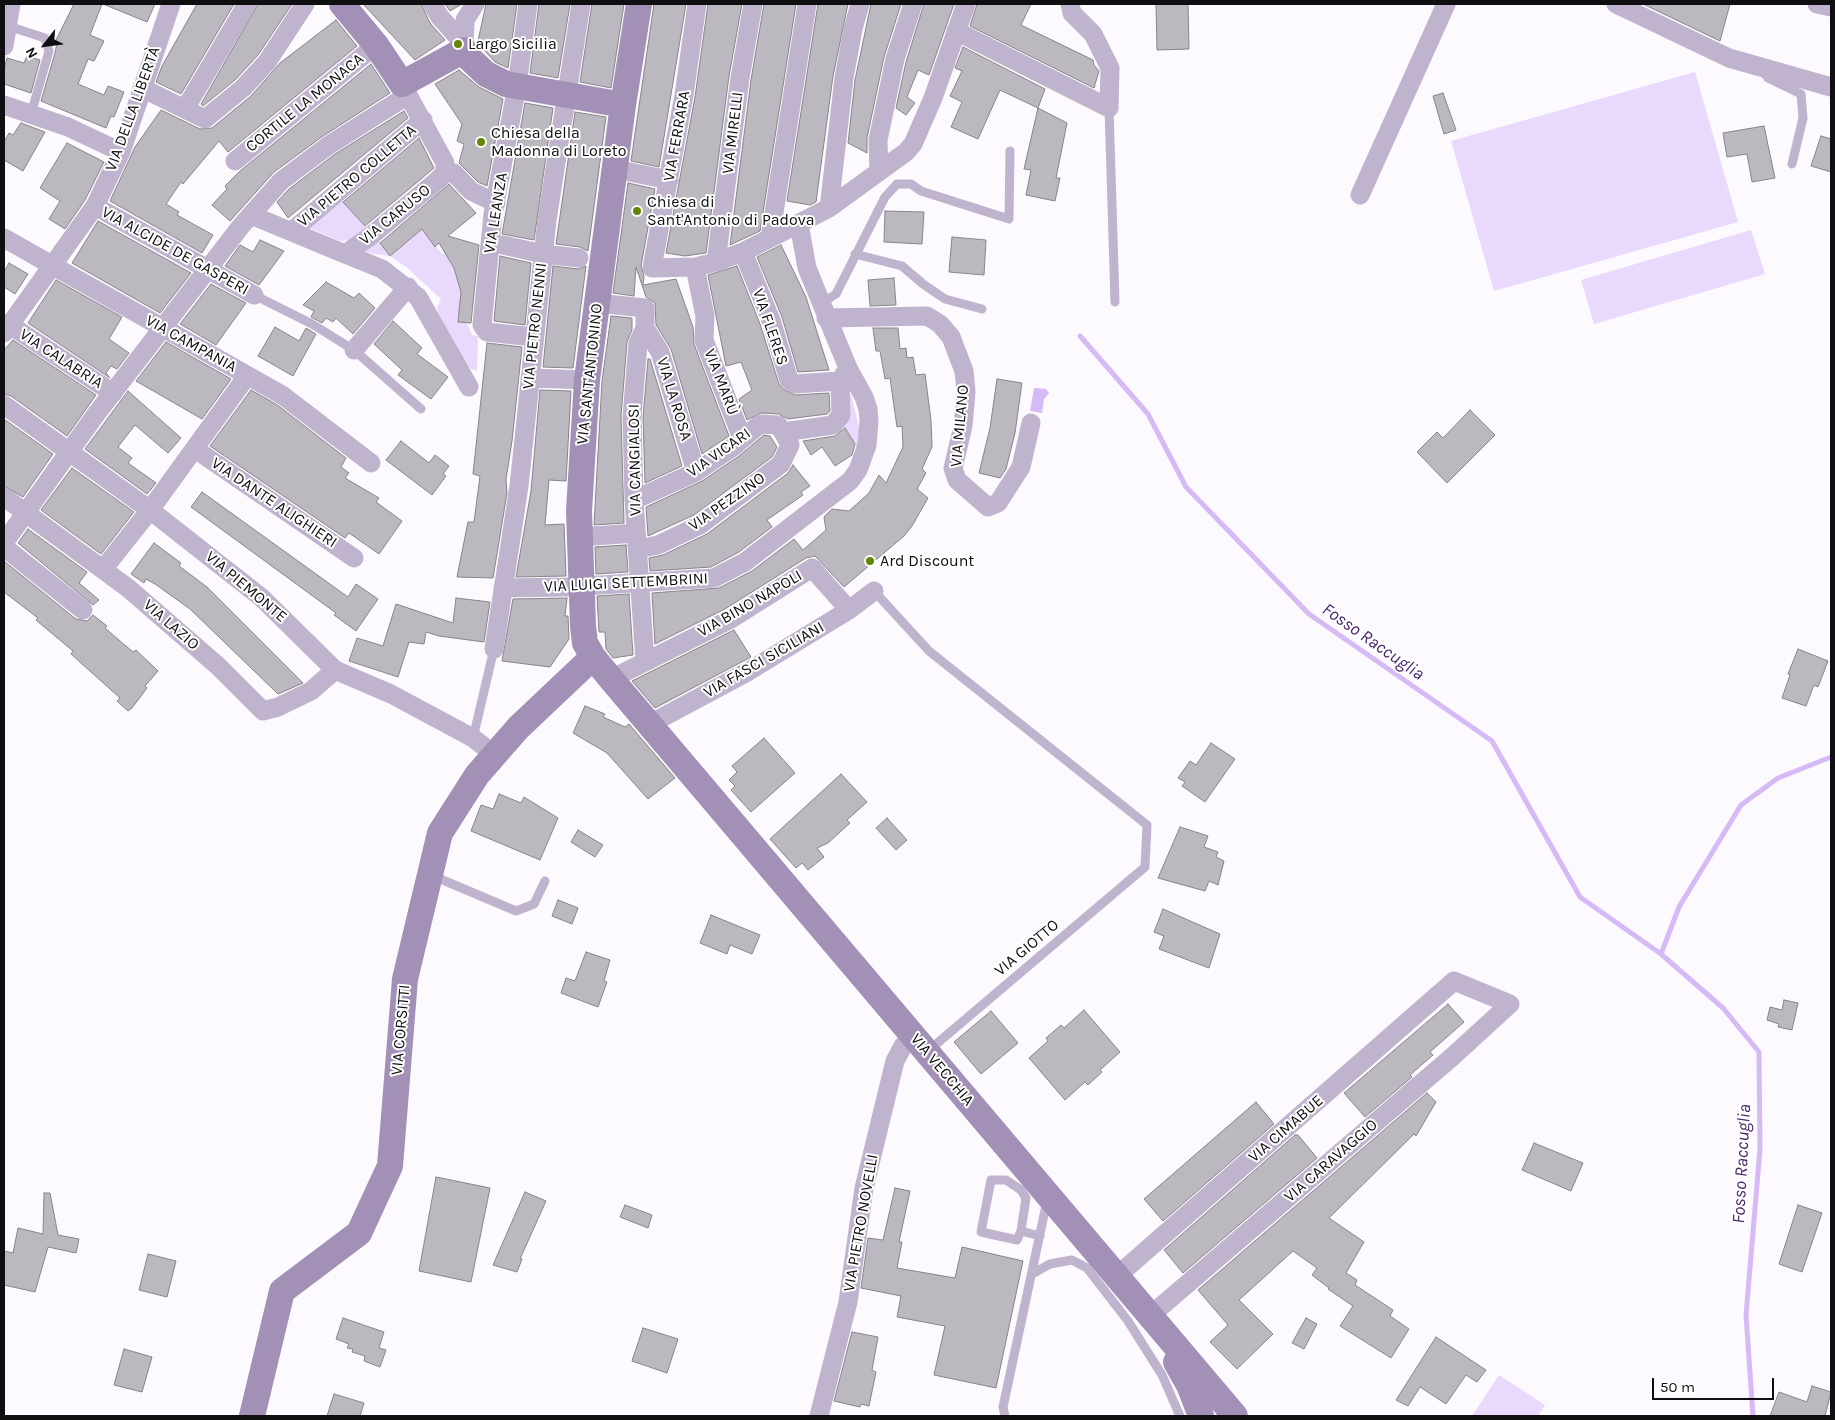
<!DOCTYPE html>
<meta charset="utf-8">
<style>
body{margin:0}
#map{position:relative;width:1835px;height:1420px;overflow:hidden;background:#fcf9ff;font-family:Karla,sans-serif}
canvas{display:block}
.frame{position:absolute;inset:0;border:5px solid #0f0e10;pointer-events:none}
.north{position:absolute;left:20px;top:20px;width:50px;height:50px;-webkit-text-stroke:4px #fff;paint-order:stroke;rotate:240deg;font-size:14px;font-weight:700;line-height:20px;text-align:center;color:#0f0e10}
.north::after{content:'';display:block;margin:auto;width:18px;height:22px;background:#0f0e10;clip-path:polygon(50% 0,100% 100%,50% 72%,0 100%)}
.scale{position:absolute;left:1652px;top:1378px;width:122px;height:22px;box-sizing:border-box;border:2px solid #0f0e10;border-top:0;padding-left:6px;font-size:15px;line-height:18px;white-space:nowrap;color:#0f0e10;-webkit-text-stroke:4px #fff;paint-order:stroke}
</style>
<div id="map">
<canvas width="1835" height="1420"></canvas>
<div class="frame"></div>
<div class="north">N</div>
<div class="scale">50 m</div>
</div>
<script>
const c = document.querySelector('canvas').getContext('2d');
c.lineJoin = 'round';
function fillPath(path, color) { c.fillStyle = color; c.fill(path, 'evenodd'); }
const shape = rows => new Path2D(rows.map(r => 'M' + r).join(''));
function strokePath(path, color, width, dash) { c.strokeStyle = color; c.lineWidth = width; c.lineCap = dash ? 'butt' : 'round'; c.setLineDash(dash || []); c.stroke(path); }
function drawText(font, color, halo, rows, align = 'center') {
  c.font = font + ' Karla,sans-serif'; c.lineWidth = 4; c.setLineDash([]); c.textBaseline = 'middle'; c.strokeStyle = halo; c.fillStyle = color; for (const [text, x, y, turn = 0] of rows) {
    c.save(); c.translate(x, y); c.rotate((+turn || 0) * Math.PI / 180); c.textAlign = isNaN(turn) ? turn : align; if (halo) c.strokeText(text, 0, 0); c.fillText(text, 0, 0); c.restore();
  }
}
fillPath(shape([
 [1695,72,1738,222,1494,291,1451,141],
 [340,199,368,229,350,240,340,241,307,227],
 [422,229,442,254,445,253,454,268,461,292,458,322,467,323,472,335,478,336,477,371,468,368,440,322,437,308,441,299,405,266,390,256,361,252,378,240,390,256],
 [1751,230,1765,274,1594,324,1581,280],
 [851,394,860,431,859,450,843,426,848,395],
 [1499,1375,1545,1405,1538,1416,1472,1416]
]), '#e9d9fc');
fillPath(shape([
 [1034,388,1046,389,1049,393,1044,399,1042,413,1030,411]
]), '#d6baf5');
strokePath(shape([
 [1080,336,1148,414,1186,487,1309,614,1492,741,1580,897,1661,954,1723,1008,1759,1052,1760,1149,1746,1315,1753,1416],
 [1661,954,1679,907,1741,805,1778,778,1831,757]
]), '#d6baf5', 5);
const building = shape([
 [74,4,102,4,90,35,104,41,94,61,88,59,78,84,104,95,108,86,124,92,114,117,111,116,106,128,41,101,55,53,57,43,55,42,74,4],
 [103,4,155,4,147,22,103,4],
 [197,4,234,4,181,94,156,82,162,66,197,4],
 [258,4,292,4,258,55,235,80,203,106,201,104,258,4],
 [363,4,421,4,430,23,445,40,415,60,363,4],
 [445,4,462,4,450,11,445,4],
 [486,4,517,4,508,68,495,62,476,41,478,41,486,4],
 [539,4,570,4,558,78,530,73,539,4],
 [592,4,624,4,611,88,580,82,592,4],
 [654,4,686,4,659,167,631,161,654,4],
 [708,4,742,4,729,76,706,253,685,256,666,253,695,97,708,4],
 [764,4,796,4,760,231,730,245,751,80,764,4],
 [818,4,848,4,833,76,816,202,810,205,787,201,818,4],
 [871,4,901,4,884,57,867,138,867,153,848,143,855,80,871,4],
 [924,4,954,4,929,75,918,70,907,97,915,103,906,115,896,108,906,62,924,4],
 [977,4,1031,4,1021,25,1093,60,1094,65,1099,71,1094,88,970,26,977,4],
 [1156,4,1188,4,1189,49,1157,50,1156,4],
 [1643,4,1730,4,1720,41,1643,4],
 [336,20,357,46,228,152,219,141,183,184,181,182,166,204,179,212,177,215,213,235,202,253,110,201,135,147,161,110,200,129,212,128,251,96,280,63,336,20],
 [963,47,1045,89,1038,108,1000,90,978,139,951,127,962,102,950,96,962,71,955,68,963,47],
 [27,56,40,60,31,93,4,84,4,69,7,58,24,63,27,56],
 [371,64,390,93,323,136,274,172,230,221,212,205,227,189,225,186,240,171,371,64],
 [459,70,479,87,503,99,487,186,478,182,459,163,464,144,457,141,462,124,435,84,459,70],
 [1443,93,1456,130,1444,134,1433,96,1443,93],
 [525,103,553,108,534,240,502,234,525,103],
 [1038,108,1067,123,1056,178,1060,178,1055,201,1026,195,1031,170,1024,169,1038,108],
 [404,111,408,118,288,218,277,202,289,189,335,154,404,111],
 [575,112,606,117,588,251,580,247,556,244,575,112],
 [21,123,45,132,23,171,4,160,4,142,9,133,13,135,21,123],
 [1764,126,1775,178,1752,182,1747,154,1727,157,1723,133,1764,126],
 [1821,136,1831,139,1831,172,1811,166,1821,136],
 [419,138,434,168,365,226,343,202,419,138],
 [67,143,104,162,85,200,65,229,49,219,60,201,40,188,67,143],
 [628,183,655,189,641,266,644,276,643,285,676,279,693,327,694,344,729,436,702,454,671,349,656,325,655,303,646,297,636,267,634,296,613,293,628,183],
 [449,184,476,213,448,236,479,245,471,323,458,322,461,292,454,268,439,243,435,247,422,229,390,256,380,243,449,184],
 [885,211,924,212,922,244,884,242,885,211],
 [98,221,191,273,160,313,72,263,98,221],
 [952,237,986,240,984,275,949,272,952,237],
 [260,240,284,251,259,285,225,266,240,245,253,252,260,240],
 [781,245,806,297,829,370,798,372,782,317,757,257,781,245],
 [500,256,531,263,525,325,494,321,500,256],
 [9,263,28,274,15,294,4,287,4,272,9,263],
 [553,266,578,269,586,266,573,368,543,367,553,266],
 [737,266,760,324,779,384,783,389,795,395,829,393,830,411,827,414,788,419,779,414,761,413,747,420,739,399,752,390,741,362,726,366,708,275,737,266],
 [894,278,896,305,870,306,868,280,894,278],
 [56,280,122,317,109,339,129,353,117,369,111,366,106,373,110,378,28,323,56,280],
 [326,282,354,298,359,293,375,308,353,334,336,318,333,322,326,318,322,323,311,317,314,311,303,305,326,282],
 [211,284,246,303,216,345,180,324,211,284],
 [611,316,632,318,632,330,627,342,621,416,624,523,594,525,602,381,611,316],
 [393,321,422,348,417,354,448,377,431,399,398,375,402,370,374,344,393,321],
 [275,327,299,341,306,328,316,334,293,376,258,356,275,327],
 [873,328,898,328,900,349,906,348,907,358,913,357,916,375,925,374,931,420,932,447,922,469,926,473,917,489,928,498,912,526,904,536,844,587,815,556,806,558,725,609,655,644,652,593,719,588,752,571,794,539,803,550,826,530,824,517,832,509,849,511,869,493,879,475,886,483,903,447,902,426,897,427,890,378,885,379,880,351,876,351,873,328],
 [13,340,96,395,67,436,11,396,4,394,4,350,13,340],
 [166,342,231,379,202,419,136,381,166,342],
 [487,343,522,347,512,441,506,479,507,493,493,578,457,577,468,522,474,522,480,476,473,474,487,343],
 [648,359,650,359,682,466,645,483,643,417,648,359],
 [997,379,1022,383,1015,433,1006,469,1000,478,979,473,990,428,997,379],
 [251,390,276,404,346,458,341,467,349,473,345,478,379,498,376,502,402,521,379,554,349,533,345,538,210,446,251,390],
 [540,390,571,391,566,481,549,480,545,525,564,524,566,576,516,577,531,491,540,390],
 [128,391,181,438,168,453,135,425,118,447,132,458,128,463,156,483,147,494,85,449,128,391],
 [1470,410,1495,435,1447,483,1417,452,1437,432,1443,438,1470,410],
 [4,419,53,454,23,497,4,486,4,419],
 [845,428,855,444,852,455,835,466,822,447,811,455,803,441,835,436,845,428],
 [764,435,770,436,777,447,772,457,694,515,648,536,646,507,702,481,739,456,764,435],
 [401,441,429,463,435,455,449,466,443,474,446,476,432,495,386,460,401,441],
 [793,465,810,486,801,492,803,495,767,520,772,527,739,552,711,567,650,571,649,558,663,555,707,534,788,473,793,465],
 [72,468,134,512,101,554,41,510,72,468],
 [202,492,348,597,356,584,378,599,356,631,334,615,336,613,191,507,202,492],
 [28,529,87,572,79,583,99,600,93,605,18,543,28,529],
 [154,543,181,563,179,566,207,587,303,683,278,694,190,609,155,584,146,579,144,583,131,574,154,543],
 [626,545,628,572,596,574,595,547,626,545],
 [4,561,76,619,87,621,93,615,107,626,105,628,133,652,136,650,158,671,145,686,147,688,132,708,128,711,117,701,120,698,71,654,73,651,36,620,38,618,4,592,4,561],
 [629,594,633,655,613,658,606,649,605,632,599,632,597,596,629,594],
 [456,598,490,602,484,642,439,636,426,632,424,644,409,642,398,677,349,661,357,638,383,646,396,604,453,623,456,598],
 [567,598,565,616,568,616,569,639,550,667,502,661,513,599,567,598],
 [734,630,751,657,655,708,632,681,734,630],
 [1798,649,1828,661,1818,687,1814,685,1806,706,1782,698,1790,675,1788,674,1798,649],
 [585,706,605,714,603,717,625,727,629,724,675,778,648,799,607,753,573,733,585,706],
 [764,738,795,773,751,812,731,790,735,786,729,780,737,772,732,766,764,738],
 [1211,743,1235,759,1205,802,1182,786,1185,782,1178,778,1190,761,1196,765,1211,743],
 [841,774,867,802,847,820,850,823,828,843,817,848,824,857,808,870,802,863,796,868,770,839,841,774],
 [499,794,521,803,524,797,558,818,540,860,471,831,481,805,493,809,499,794],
 [887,818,907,840,896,850,876,828,887,818],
 [1180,827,1208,836,1204,847,1218,852,1216,857,1224,861,1218,885,1209,881,1205,891,1158,878,1180,827],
 [578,830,603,845,595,857,571,842,578,830],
 [558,900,578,908,572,924,552,916,558,900],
 [1163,909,1220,934,1209,968,1159,949,1164,936,1154,932,1163,909],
 [711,915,760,935,752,954,730,945,727,954,700,943,711,915],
 [586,952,610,960,604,981,607,982,598,1007,561,993,566,978,575,981,586,952],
 [1784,1000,1798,1003,1792,1030,1778,1027,1779,1024,1767,1020,1770,1007,1782,1010,1784,1000],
 [1448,1004,1464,1022,1430,1052,1433,1055,1410,1075,1412,1077,1365,1117,1344,1093,1448,1004],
 [1084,1010,1120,1052,1100,1070,1102,1072,1088,1085,1085,1082,1065,1100,1029,1058,1048,1041,1046,1038,1061,1025,1064,1028,1084,1010],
 [991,1011,1018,1043,981,1074,954,1042,991,1011],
 [1427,1093,1436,1102,1416,1136,1414,1134,1329,1218,1364,1242,1346,1273,1357,1280,1355,1285,1393,1310,1390,1316,1409,1329,1391,1358,1340,1326,1353,1306,1328,1289,1329,1288,1312,1275,1317,1268,1293,1251,1239,1300,1273,1334,1237,1369,1210,1342,1228,1325,1198,1290,1427,1093],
 [1256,1102,1274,1124,1163,1221,1144,1199,1256,1102],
 [1295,1135,1298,1135,1317,1158,1183,1273,1164,1250,1295,1135],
 [1534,1143,1583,1163,1571,1191,1522,1170,1534,1143],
 [436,1177,490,1188,471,1282,419,1271,436,1177],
 [895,1188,910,1191,899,1242,902,1242,897,1268,955,1278,962,1247,1023,1261,996,1388,934,1375,945,1326,897,1317,901,1296,861,1288,868,1238,883,1240,895,1188],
 [525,1192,546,1201,520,1259,522,1259,517,1272,493,1265,525,1192],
 [44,1193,50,1193,58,1235,79,1239,76,1253,48,1247,35,1292,4,1285,4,1251,13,1253,18,1228,43,1234,44,1193],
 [625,1205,652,1215,648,1228,620,1217,625,1205],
 [1798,1205,1822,1213,1802,1272,1779,1264,1798,1205],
 [148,1254,176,1261,167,1297,139,1290,148,1254],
 [343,1318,384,1332,379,1348,386,1350,380,1367,364,1361,365,1356,352,1352,353,1349,347,1348,349,1344,336,1339,343,1318],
 [1306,1318,1317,1324,1304,1349,1292,1343,1306,1318],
 [643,1328,678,1339,667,1373,632,1361,643,1328],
 [852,1332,878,1337,872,1370,876,1372,869,1406,861,1404,860,1407,834,1401,852,1332],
 [1436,1337,1486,1370,1477,1382,1466,1375,1446,1404,1420,1387,1408,1406,1396,1400,1436,1337],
 [124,1349,152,1357,142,1392,114,1385,124,1349],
 [1812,1386,1831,1392,1825,1416,1770,1416,1779,1392,1807,1402,1812,1386],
 [334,1394,364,1403,360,1416,327,1416,334,1394]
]);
fillPath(building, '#bbb8bf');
strokePath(building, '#87848a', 1);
strokePath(shape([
 [8,26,45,38,49,51,31,114],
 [1763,70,1768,78,1801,94,1803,118,1792,164],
 [1109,108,1115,302],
 [855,254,902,266,923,284,945,299,982,309],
 [254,295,312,324,354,350,421,409],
 [820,304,836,294,885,197,897,184,911,184,921,191,1009,219,1010,151],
 [874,591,929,651,1147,825,1145,867,928,1051],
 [473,738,494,649],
 [431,875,516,911,534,904,545,881],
 [1021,1231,1026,1198,1021,1190,1006,1180,991,1180,981,1232,1017,1240,1021,1231,1040,1236],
 [1032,1274,1050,1264,1072,1260,1087,1268,1128,1321,1162,1375,1180,1416],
 [1005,1416,1003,1407,1047,1201]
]), '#bfb3cd', 9);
strokePath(shape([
 [432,4,440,17,463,43],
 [528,4,517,86,493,214,482,325,487,332,534,337],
 [697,4,684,95,652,268,695,267,716,262,743,252,829,208,906,152,913,144,933,98,966,4],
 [1616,4,1729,58,1831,87],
 [1817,4,1831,7],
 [956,31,1109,108,1110,68,1093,34,1072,13,1070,4],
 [4,46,11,4],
 [464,49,465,20,475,4],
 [142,88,205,119,243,88,267,62,305,4],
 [4,105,68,127,121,152],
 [185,109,247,4],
 [235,161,376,45],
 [615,169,669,180],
 [879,172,878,140,895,59,913,4],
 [454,173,471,191,496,203],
 [1360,195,1446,4],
 [95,206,254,295],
 [829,208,844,78,853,29,860,4],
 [251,215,345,254,372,235,439,179,445,172,445,163,402,84],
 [292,231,423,120],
 [4,238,282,395,371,463],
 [770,238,807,4],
 [503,245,543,254,579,258],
 [743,252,771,320,789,380,795,384,840,381],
 [345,254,382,269,418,297,469,387],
 [716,262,740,78,753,4],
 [695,267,705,316,704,340,742,438],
 [597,303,645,308,645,328,638,343,632,417,634,500,645,662],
 [826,318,927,316,940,324,951,337,964,371,966,392,963,426,953,468,957,480,988,507,998,503,1021,467,1031,423],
 [10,325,113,393],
 [645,328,660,352,696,472],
 [4,333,95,206,121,152,171,4],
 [354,350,408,287],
 [530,378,587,380],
 [4,405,150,510,262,598,335,670,391,694,473,738,495,755],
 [195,449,354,558],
 [4,497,128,588,218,666,263,711,278,707,311,691,335,670],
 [634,500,696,472,733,447,760,424,778,425,783,432,833,425,841,415,840,381,848,368],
 [580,537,636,533],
 [4,543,94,417,241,226,281,181,329,145,408,95],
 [4,547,83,610],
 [638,549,658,545,700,525,781,464,790,445,783,432],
 [104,568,150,510,247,376],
 [503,588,567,587,714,578,745,562,850,481,858,470,867,445,869,421,868,409,864,397,848,368,807,268,799,224],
 [494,649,519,486,547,220,581,4],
 [611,679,731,619,812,568,849,610],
 [650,724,749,671,849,610,874,591],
 [1117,1276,1454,981,1510,1004,1452,1057,1151,1315],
 [819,1416,848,1302,864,1188,895,1061,903,1046,913,1035]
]), '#bfb3cd', 19);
strokePath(shape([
 [342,4,376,45,402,84,464,50,469,58,486,74,506,84,623,105],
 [639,4,623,105,587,380,579,511,583,626,585,643,593,657,611,679,1235,1416],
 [1176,1362,1189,1385,1201,1416],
 [252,1416,282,1291,359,1233,390,1166,405,979,440,833,477,775,518,728,593,657]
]), '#a290b6', 26);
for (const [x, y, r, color] of [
 [458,44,5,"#628606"],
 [481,142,5,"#628606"],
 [637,211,5,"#628606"],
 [870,561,5,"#628606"]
]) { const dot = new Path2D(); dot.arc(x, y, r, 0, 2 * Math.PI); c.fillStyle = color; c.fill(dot); strokePath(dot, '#fff', 2); }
drawText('16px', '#0f0e10', '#fff', [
 ["Largo Sicilia",468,44],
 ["Chiesa della",491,133],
 ["Madonna di Loreto",491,151],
 ["Chiesa di",647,202],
 ["Sant'Antonio di Padova",647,220],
 ["Ard Discount",880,561]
], 'left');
drawText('16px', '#0f0e10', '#fff', [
 ["CORTILE LA MONACA",305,103,-39],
 ["VIA DELLA LIBERTÀ",133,109,-70],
 ["VIA MIRELLI",733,133,-83],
 ["VIA FERRARA",677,136,-80],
 ["VIA PIETRO COLLETTA",357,176,-40],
 ["VIA LEANZA",496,213,-81],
 ["VIA CARUSO",395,215,-39],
 ["VIA ALCIDE DE GASPERI",175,251,29],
 ["VIA PIETRO NENNI",535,326,-84],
 ["VIA FLERES",770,327,71],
 ["VIA CAMPANIA",191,344,29],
 ["VIA CALABRIA",61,359,33],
 ["VIA SANT'ANTONINO",590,374,-84],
 ["VIA MARÙ",721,382,69],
 ["VIA LA ROSA",674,399,73],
 ["VIA MILANO",960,426,-85],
 ["VIA VICARI",719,453,-35],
 ["VIA CANGIALOSI",635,460,-91],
 ["VIA PEZZINO",727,502,-35],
 ["VIA DANTE ALIGHIERI",274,503,34],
 ["VIA LUIGI SETTEMBRINI",626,583,-3],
 ["VIA PIEMONTE",246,587,40],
 ["VIA BINO NAPOLI",750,604,-30],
 ["VIA LAZIO",171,625,41],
 ["VIA FASCI SICILIANI",764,660,-30],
 ["VIA GIOTTO",1027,948,-40],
 ["VIA CORSITTI",401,1030,-85],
 ["VIA VECCHIA",942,1070,50],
 ["VIA CIMABUE",1286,1129,-41],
 ["VIA CARAVAGGIO",1331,1161,-41],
 ["VIA PIETRO NOVELLI",861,1223,-80]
]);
drawText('italic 18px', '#4b266b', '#fff', [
 ["Fosso Raccuglia",1373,642,35],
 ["Fosso Raccuglia",1742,1164,-87]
]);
</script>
